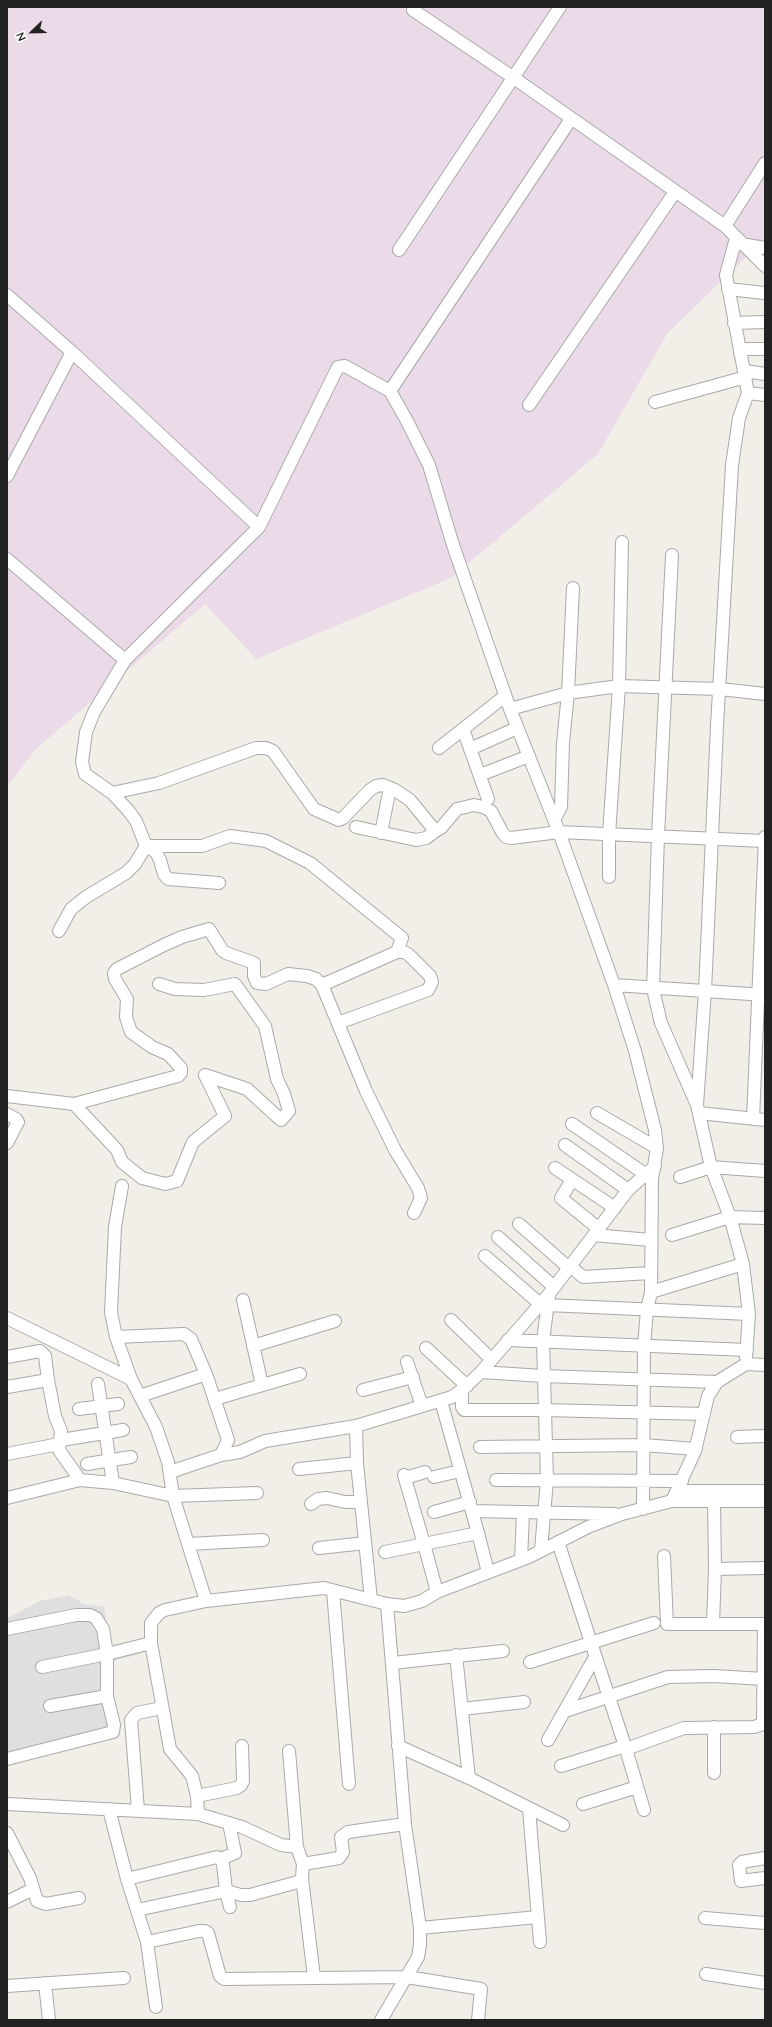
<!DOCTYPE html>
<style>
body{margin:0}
#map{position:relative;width:772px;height:2027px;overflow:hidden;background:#f2efe9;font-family:Mulish,sans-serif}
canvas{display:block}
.frame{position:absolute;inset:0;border:8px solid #222;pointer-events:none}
.north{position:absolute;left:12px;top:12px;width:40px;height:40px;-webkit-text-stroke:3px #fff;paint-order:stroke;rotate:247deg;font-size:11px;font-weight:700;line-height:16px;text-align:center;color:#222}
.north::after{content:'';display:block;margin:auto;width:14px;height:18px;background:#222;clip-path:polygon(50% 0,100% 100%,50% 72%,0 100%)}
</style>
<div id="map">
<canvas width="772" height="2027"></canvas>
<div class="frame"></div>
<div class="north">N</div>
</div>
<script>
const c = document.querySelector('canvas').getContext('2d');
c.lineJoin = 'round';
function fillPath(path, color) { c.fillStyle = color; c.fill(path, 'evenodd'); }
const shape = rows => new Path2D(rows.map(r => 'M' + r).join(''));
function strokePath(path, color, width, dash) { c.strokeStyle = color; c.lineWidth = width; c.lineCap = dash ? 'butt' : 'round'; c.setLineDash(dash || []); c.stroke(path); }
fillPath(shape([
 [69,1595,84,1604,104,1607,111,1646,137,1640,140,1654,110,1662,114,1736,7,1762,7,1618,40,1601]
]), '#e0dfdf');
fillPath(shape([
 [7,7,765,7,765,248,754,249,667,334,598,454,451,578,256,659,205,604,37,748,7,786]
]), '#ebdbe8');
const minor = shape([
 [415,7,413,10,514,78,725,226,765,266],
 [725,226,765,163],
 [741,244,765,248],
 [399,250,560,7],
 [728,289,764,293],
 [7,295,72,352,259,527],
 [734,323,765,322],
 [740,353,746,349,765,349],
 [745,371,765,374],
 [390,391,571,119],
 [748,393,765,395],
 [655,402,746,377],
 [529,405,675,192],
 [7,476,72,352],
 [7,559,125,660,259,527,338,367,345,366,390,391,407,421,429,465,453,545,510,709,559,832,614,985,635,1051,655,1130,657,1148,652,1179,651,1292,647,1310,644,1346,643,1509],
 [125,660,94,712,86,732,82,762,85,774,112,793,128,810,136,821,146,846,156,852,160,860,164,874,168,879,219,883],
 [510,709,568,693,619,686,720,689,765,694],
 [463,729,488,799],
 [439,748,505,696],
 [470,749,517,728],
 [480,775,529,756],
 [112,793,159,783,256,748,266,748,273,751,314,809,339,820,343,818,370,790,376,786,383,785,395,790,410,800,432,827,437,830,441,828,457,809,474,805,483,807,491,811,502,832,506,837,511,838,559,832,765,841],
 [554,820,561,807,563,743,568,693,573,588],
 [356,827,416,840,426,838,437,830],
 [381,833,390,788],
 [609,877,609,835,619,686,622,542],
 [59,931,71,909,86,897,126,873,135,864,146,846,202,846,230,836,266,841,310,863,402,938,397,952],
 [322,985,397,952,404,952,409,955,430,976,432,982,428,990,338,1023],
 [614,985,765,995],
 [7,1096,74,1104,117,1150,122,1162,142,1178,165,1184,177,1181,193,1142,225,1116,205,1075,247,1089,281,1120,289,1111,284,1094,277,1079,265,1026,235,984,204,990,175,989,159,984],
 [74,1104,178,1076,181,1073,181,1068,168,1054,152,1047,131,1032,126,1017,127,999,115,979,114,973,117,969,164,945,182,937,209,929,222,950,226,953,254,963,254,976,257,983,266,984,288,974,307,976,316,979,322,985,366,1091,395,1150,418,1188,421,1198,414,1213],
 [697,1105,705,991,717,726,732,465,739,418,748,393,726,275,736,238],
 [597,1113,657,1148],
 [699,1113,765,1120],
 [7,1114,16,1119,18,1122,7,1143],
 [753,1119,765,837],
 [572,1124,645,1174],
 [565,1145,628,1190],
 [555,1168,615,1208],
 [680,1177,711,1167,765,1171],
 [572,1180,561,1198,599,1229],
 [122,1186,115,1227,111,1312,116,1337,131,1379,156,1427,168,1462,173,1496,206,1601],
 [519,1224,569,1268],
 [594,1235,650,1240],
 [672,1235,730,1217,765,1218],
 [498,1237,554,1287],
 [485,1256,539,1303],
 [743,1264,749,1314,746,1357],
 [570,1266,583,1277,650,1273],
 [651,1292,743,1264,730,1217,711,1167,697,1105,661,1023,653,989,658,836,672,555],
 [243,1300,262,1385],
 [547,1305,749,1314],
 [7,1318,131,1379],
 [451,1320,491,1359],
 [116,1337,184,1334,191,1339,206,1374,228,1440,221,1455,170,1472],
 [508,1340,747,1350],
 [253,1346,335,1321],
 [426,1348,467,1386],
 [7,1357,40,1351,45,1356,48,1380],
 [407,1362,422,1406],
 [481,1372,543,1376,717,1382],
 [98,1384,113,1483],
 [7,1387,48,1380,55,1416,61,1431,59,1450,80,1480],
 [363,1390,413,1377],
 [462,1390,462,1407,464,1410,544,1410,704,1414],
 [140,1396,206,1374],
 [215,1399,300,1374],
 [79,1409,118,1404],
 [356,1426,357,1463,371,1600],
 [737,1437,765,1436],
 [61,1440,123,1430],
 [480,1447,643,1445,696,1449],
 [7,1454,59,1444],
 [221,1455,240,1452,265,1441,356,1426,452,1397,462,1390,481,1372,549,1294],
 [87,1464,131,1457],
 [299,1469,357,1463],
 [434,1477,460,1471],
 [405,1478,425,1472],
 [496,1480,682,1481],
 [677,1491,765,1491],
 [7,1498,80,1480,113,1483,173,1496,257,1493],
 [672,1501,765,1501],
 [311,1504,318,1499,327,1498,345,1502,361,1502],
 [472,1511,615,1514],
 [434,1512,470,1502],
 [478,1533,488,1572],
 [558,1542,626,1749,684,1728,754,1727,763,1724,764,1624],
 [188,1544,263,1540],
 [319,1548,365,1543],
 [541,1550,547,1480,543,1341,549,1294,628,1190,655,1166],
 [385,1552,424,1544,404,1475],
 [664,1556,667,1624,765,1624],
 [521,1560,523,1513],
 [715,1569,765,1568],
 [333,1591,349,1784],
 [437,1592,424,1544,478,1533,441,1401],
 [713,1624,715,1569,714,1502],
 [7,1629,76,1615,90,1615,96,1618,103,1629,107,1654,151,1643],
 [456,1655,469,1778],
 [530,1662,654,1623],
 [393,1663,503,1651],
 [50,1706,107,1696],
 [462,1709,524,1702],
 [565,1711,668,1677,714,1676,764,1679],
 [714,1727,714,1773],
 [548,1740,595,1657],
 [398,1746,469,1778,563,1825],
 [626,1749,644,1810],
 [289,1751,297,1847,303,1864],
 [7,1759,113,1732,114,1725,107,1696,107,1654,42,1667],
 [561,1766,625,1746],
 [197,1796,237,1788,241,1785,243,1781,242,1746],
 [7,1804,198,1814,242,1827,281,1845,297,1847],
 [583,1804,637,1787],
 [109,1809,127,1879,147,1942,156,2007],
 [529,1809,540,1942],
 [138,1810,131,1720,137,1713,162,1708],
 [198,1814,197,1796,192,1776,170,1749,151,1643,151,1623,159,1613,165,1610,206,1601,324,1588,387,1604,404,1606,422,1601,437,1592,529,1557,588,1527,622,1514,672,1501,695,1451,708,1396,717,1382,746,1364,765,1365],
 [7,1833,30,1878,37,1901,46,1904,79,1898],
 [765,1858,742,1862,739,1865,741,1881,765,1878],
 [221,1859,235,1853,229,1823],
 [127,1879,217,1857,221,1859,223,1864,226,1891,241,1895,250,1895,298,1882,302,1878],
 [7,1902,33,1889],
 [137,1910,226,1891,230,1907],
 [705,1918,765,1923],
 [420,1928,538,1917],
 [147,1942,199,1931,205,1931,208,1933,220,1976,224,1979,407,1977,481,1989,478,2020],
 [706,1974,765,1983],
 [314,1977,302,1878,303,1864,339,1858,343,1852,341,1837,348,1832,405,1824],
 [45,1983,49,2020],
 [7,1986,124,1978],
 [381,2020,418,1957,420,1945,420,1928,405,1824,387,1604]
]);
strokePath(minor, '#a9a9a9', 14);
strokePath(minor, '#fff', 12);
</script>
